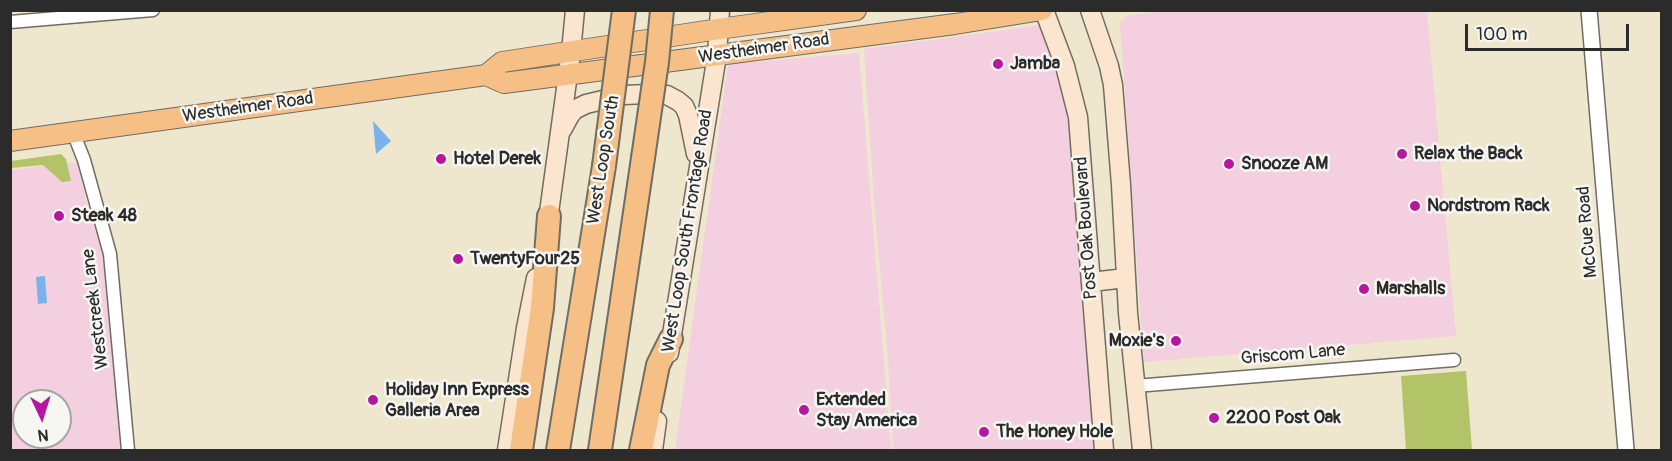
<!DOCTYPE html>
<style>
body{margin:0}
#map{position:relative;width:1672px;height:461px;overflow:hidden;background:#eee7ce;font-family:Pangolin,sans-serif}
canvas{display:block}
.frame{position:absolute;inset:0;border:12px solid #2b2b2b;pointer-events:none}
.north{position:absolute;left:12px;top:389px;width:60px;height:60px;box-sizing:border-box;background:#f6f6f2;border:2px solid #a5a5a2;border-radius:50%;rotate:176deg;font-size:16px;font-weight:700;line-height:24px;text-align:center;color:#2b2b2b}
.north::after{content:'';display:block;margin:auto;width:21px;height:27px;background:#b5179e;clip-path:polygon(50% 0,100% 100%,50% 72%,0 100%)}
.scale{position:absolute;left:1465px;top:24px;width:164px;height:27px;box-sizing:border-box;border:3px solid #2b2b2b;border-top:0;padding-left:8px;font-size:18px;line-height:21px;white-space:nowrap;color:#2b2b2b;-webkit-text-stroke:4px #f6f6f2;paint-order:stroke}
</style>
<div id="map">
<canvas width="1672" height="461"></canvas>
<div class="frame"></div>
<div class="north">N</div>
<div class="scale">100 m</div>
</div>
<script>
const c = document.querySelector('canvas').getContext('2d');
c.lineJoin = 'round';
function fillPath(path, color) { c.fillStyle = color; c.fill(path, 'evenodd'); }
const shape = rows => new Path2D(rows.map(r => 'M' + r).join(''));
function strokePath(path, color, width, dash) { c.strokeStyle = color; c.lineWidth = width; c.lineCap = dash ? 'butt' : 'round'; c.setLineDash(dash || []); c.stroke(path); }
function drawText(font, color, halo, rows, align = 'center') {
  c.font = font + ' Pangolin,sans-serif'; c.lineWidth = 5; c.setLineDash([]); c.textBaseline = 'middle'; c.strokeStyle = halo; c.fillStyle = color; for (const [text, x, y, turn = 0] of rows) {
    c.save(); c.translate(x, y); c.rotate((+turn || 0) * Math.PI / 180); c.textAlign = isNaN(turn) ? turn : align; if (halo) c.strokeText(text, 0, 0); c.fillText(text, 0, 0); c.restore();
  }
}
fillPath(shape([
 [1167,10,1427,11,1456,336,1144,362,1120,23,1126,16],
 [1042,25,1072,119,1095,450,893,450,888,360,874,202,864,49],
 [859,53,891,450,675,450,728,64],
 [77,162,87,206,106,263,123,450,11,450,10,170],
 [24,401,60,401,60,437,24,437]
]), '#f3cfe0');
fillPath(shape([
 [61,154,66,159,71,181,62,182,43,165,11,168,11,161],
 [1466,371,1472,450,1406,450,1401,376]
]), '#b3c468');
fillPath(shape([
 [373,121,391,141,376,154],
 [45,276,47,303,38,304,36,277]
]), '#7ab2ea');
const minor = shape([
 [10,22,153,10],
 [73,132,84,160,110,254,128,450],
 [1135,386,1454,360]
]);
const tertiary = shape([
 [1589,10,1626,450]
]);
const secondary = shape([
 [1044,10,1065,66,1078,117,1104,450],
 [1090,10,1109,66,1113,85,1121,185,1128,313,1142,450],
 [562,130,569,117,574,110,586,104,624,95,648,94,667,95,678,101,684,106,688,115,696,154],
 [547,227,571,52,575,10],
 [1091,282,1126,278],
 [669,353,717,55,720,10],
 [507,450,526,328,536,278],
 [653,450,657,421]
]);
const primary = shape([
 [486,75,502,62,719,29,856,10],
 [10,141,486,75,504,83,955,24,1042,10]
]);
const motorway = shape([
 [521,450,542,308,549,216],
 [558,450,604,166],
 [600,450,643,158],
 [641,450,658,365,671,339]
]);
strokePath(minor, '#6f6d64', 15);
strokePath(tertiary, '#6f6d64', 18);
strokePath(secondary, '#6f6d64', 21);
strokePath(primary, '#6f6d64', 22);
strokePath(motorway, '#6f6d64', 26);
strokePath(minor, '#fff', 12);
strokePath(tertiary, '#fff', 15);
strokePath(secondary, '#fbe5cf', 18);
strokePath(primary, '#f5bf86', 20);
strokePath(motorway, '#f5bf86', 22);
const motorwayBridge = shape([
 [643,158,657,62,662,10],
 [604,166,624,10]
]);
strokePath(motorwayBridge, '#6f6d64', 26, []);
strokePath(motorwayBridge, '#f5bf86', 22);
for (const [x, y, r, color] of [
 [998,64,6,"#b5179e"],
 [1402,154,6,"#b5179e"],
 [441,159,6,"#b5179e"],
 [1229,164,6,"#b5179e"],
 [1415,206,6,"#b5179e"],
 [59,216,6,"#b5179e"],
 [458,259,6,"#b5179e"],
 [1364,289,6,"#b5179e"],
 [1176,341,6,"#b5179e"],
 [373,400,6,"#b5179e"],
 [804,410,6,"#b5179e"],
 [1214,418,6,"#b5179e"],
 [984,432,6,"#b5179e"]
]) { const dot = new Path2D(); dot.arc(x, y, r, 0, 2 * Math.PI); c.fillStyle = color; c.fill(dot); strokePath(dot, '#f6f6f2', 2); }
drawText('18px', '#2b2b2b', '#f6f6f2', [
 ["Westheimer Road",764,49,-8],
 ["Westheimer Road",248,108,-8],
 ["West Loop South",604,160,-81],
 ["Post Oak Boulevard",1087,228,-94],
 ["West Loop South Frontage Road",688,231,-81],
 ["McCue Road",1588,232,-95],
 ["Westcreek Lane",96,309,-97],
 ["Griscom Lane",1293,355,-5]
]);
drawText('bold 18px', '#2b2b2b', '#f6f6f2', [
 ["Jamba",1010,64],
 ["Relax the Back",1414,154],
 ["Hotel Derek",453,159],
 ["Snooze AM",1241,164],
 ["Nordstrom Rack",1427,206],
 ["Steak 48",71,216],
 ["TwentyFour25",470,259],
 ["Marshalls",1376,289],
 ["Moxie's",1164,341,"right"],
 ["Holiday Inn Express",385,390],
 ["Galleria Area",385,411],
 ["Extended",816,400],
 ["Stay America",816,421],
 ["2200 Post Oak",1226,418],
 ["The Honey Hole",996,432]
], 'left');
</script>
